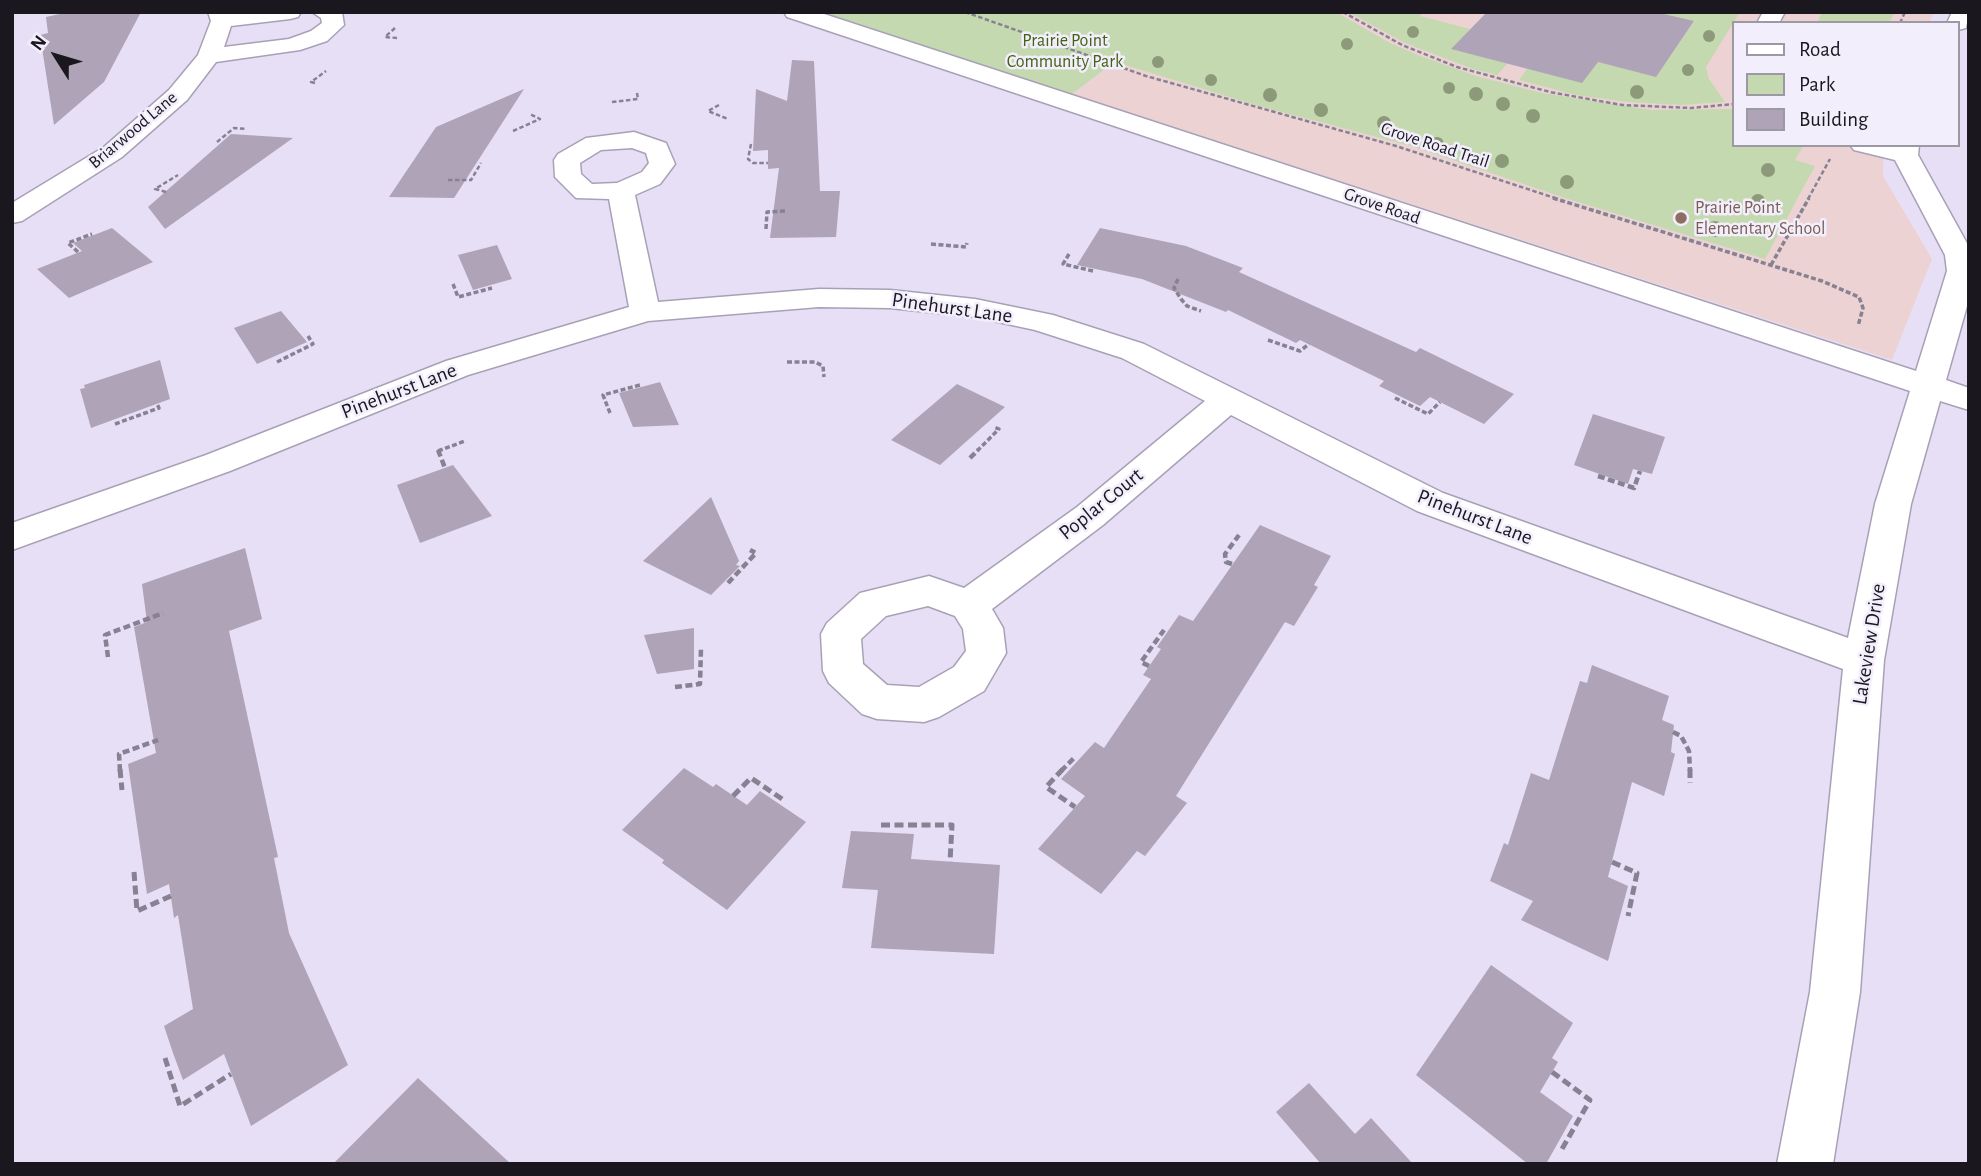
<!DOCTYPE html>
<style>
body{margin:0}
#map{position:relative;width:1981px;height:1176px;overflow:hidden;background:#e7dff6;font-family:"Alegreya Sans",sans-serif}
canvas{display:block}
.frame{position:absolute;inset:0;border:14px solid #1a171f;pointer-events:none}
.legend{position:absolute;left:1732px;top:21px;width:228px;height:126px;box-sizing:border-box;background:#f3eefc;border:2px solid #9c98a4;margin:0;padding:9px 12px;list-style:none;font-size:21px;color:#1a171f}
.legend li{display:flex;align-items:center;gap:14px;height:35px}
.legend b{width:35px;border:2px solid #9c98a4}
.north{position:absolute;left:21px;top:21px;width:70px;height:70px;-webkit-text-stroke:5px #f3eefc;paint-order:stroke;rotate:307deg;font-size:19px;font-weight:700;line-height:28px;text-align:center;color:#1a171f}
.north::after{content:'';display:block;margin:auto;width:24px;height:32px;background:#1a171f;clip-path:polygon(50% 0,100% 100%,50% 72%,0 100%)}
</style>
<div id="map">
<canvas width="1981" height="1176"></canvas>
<div class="frame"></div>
<ul class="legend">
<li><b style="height:9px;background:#fff"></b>Road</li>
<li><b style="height:19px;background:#c4d9b0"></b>Park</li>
<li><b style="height:19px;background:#afa3b7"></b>Building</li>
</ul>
<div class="north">N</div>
</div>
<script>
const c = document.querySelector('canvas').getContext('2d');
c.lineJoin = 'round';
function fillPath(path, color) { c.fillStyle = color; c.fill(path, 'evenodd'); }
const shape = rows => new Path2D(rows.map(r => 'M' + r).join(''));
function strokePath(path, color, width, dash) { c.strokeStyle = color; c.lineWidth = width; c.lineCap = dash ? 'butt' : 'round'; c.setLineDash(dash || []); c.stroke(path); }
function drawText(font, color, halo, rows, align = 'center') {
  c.font = font + ' "Alegreya Sans",sans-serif'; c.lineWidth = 5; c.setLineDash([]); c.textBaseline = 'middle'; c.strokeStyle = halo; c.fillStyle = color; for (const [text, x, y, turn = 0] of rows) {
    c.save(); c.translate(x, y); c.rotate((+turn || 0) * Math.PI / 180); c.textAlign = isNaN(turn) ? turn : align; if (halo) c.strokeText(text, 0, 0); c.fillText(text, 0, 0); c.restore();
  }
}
fillPath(shape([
 [1184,12,1934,12,1929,23,1734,23,1734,145,1884,145,1883,176,1932,259,1892,360,1072,94]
]), '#edd2d4');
fillPath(shape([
 [822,12,1336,12,1390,43,1418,55,1476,76,1542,93,1652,110,1733,109,1734,145,1804,145,1795,160,1815,166,1765,259,1571,200,1411,146,1259,106,1115,62,1072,94],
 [1348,12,1423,12,1420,16,1470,29,1452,49,1508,63,1497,75,1473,69,1405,43],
 [1655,12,1740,12,1706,67,1709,79,1725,102,1681,105,1628,102,1576,95,1519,80,1527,69,1598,62,1656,76,1694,22],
 [1822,12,1895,12,1889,23,1817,23]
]), '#c4d9b0');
fillPath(shape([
 [69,12,141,12,104,82,54,125,40,35,48,33,46,17],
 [1487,12,1655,12,1694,21,1656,77,1598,62,1582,83,1451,49],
 [792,60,814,61,820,191,840,191,836,237,770,238,779,168,768,169,768,150,753,151,756,89,787,101],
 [524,89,454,198,389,197,436,127],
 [231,134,293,138,165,229,148,207],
 [112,228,153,262,69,298,37,269,82,251,73,243],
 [1100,228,1186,246,1243,268,1239,272,1416,352,1420,348,1514,394,1484,424,1430,397,1420,406,1379,386,1384,381,1300,340,1296,343,1228,310,1226,312,1142,279,1077,265],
 [497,245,512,279,473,290,458,255],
 [281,311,307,342,257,364,234,328],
 [160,360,170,399,91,428,80,389,85,388,84,385],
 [660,382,679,425,633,427,619,393],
 [957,384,1005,407,940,465,891,440],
 [1593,414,1665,437,1652,474,1633,469,1628,484,1574,465],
 [453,465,492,516,420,543,397,485],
 [711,497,739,561,736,565,740,566,711,595,643,561],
 [1260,525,1331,556,1314,585,1318,587,1294,626,1285,622,1176,796,1187,803,1145,856,1137,851,1101,894,1038,849,1085,796,1061,779,1095,742,1104,748,1151,679,1143,675,1161,649,1157,647,1179,615,1193,621],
 [245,548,262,619,229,631,278,857,274,858,289,933,348,1065,251,1126,224,1054,183,1080,173,1053,164,1026,193,1009,178,915,174,918,169,884,147,894,128,764,156,753,134,627,147,622,142,584],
 [694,628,694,669,657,674,644,635],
 [1592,665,1669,696,1662,720,1674,725,1671,752,1675,754,1664,796,1632,782,1608,877,1628,886,1608,961,1521,920,1533,901,1490,881,1504,843,1508,845,1531,773,1549,780,1580,681,1587,683],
 [684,768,713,787,716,784,747,805,760,791,806,822,727,910,662,863,664,860,622,830],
 [851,831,914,834,911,859,1000,865,994,954,871,948,878,890,842,888],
 [1491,965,1573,1023,1552,1058,1558,1062,1540,1092,1573,1116,1546,1164,1528,1164,1416,1075],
 [418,1078,511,1164,333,1164],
 [1309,1083,1355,1134,1371,1118,1413,1164,1321,1164,1276,1112]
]), '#afa3b7');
const minor = shape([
 [208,12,301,12,298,17,290,19,231,26,224,47,289,39,311,31,322,23,321,18,312,12,342,12,344,25,327,41,300,50,216,62,187,100,122,157,22,221,12,223,12,203,104,147,169,90,198,55,211,21,208,12],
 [784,12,818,12,1916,371,1947,271,1945,255,1895,160,1854,150,1850,145,1919,145,1918,155,1969,247,1969,299,1946,380,1969,388,1969,410,1940,401,1911,504,1884,660,1860,992,1833,1164,1777,1164,1810,992,1843,669,1417,511,1231,415,1103,525,992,609,1003,628,1006,653,984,691,939,717,924,722,877,719,862,714,829,683,823,671,821,634,827,623,860,593,929,576,964,588,1077,507,1205,401,1122,358,1035,330,975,317,890,308,819,307,648,321,468,375,230,471,12,550,12,523,206,455,446,361,629,307,609,199,576,198,555,177,554,160,558,154,586,138,634,132,666,143,675,164,660,184,635,195,658,302,819,289,890,290,975,299,1053,315,1144,344,1443,493,1848,638,1875,504,1910,391,787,17,784,12],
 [632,148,646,153,649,163,642,172,617,183,592,184,581,174,580,163,601,150,632,148],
 [928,606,955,616,963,629,966,651,954,667,919,687,887,685,863,664,861,639,886,616,928,606],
 [1763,12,1785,12,1779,23,1757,23,1763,12],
 [1952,12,1969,12,1966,28,1958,30,1958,23,1947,23,1952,12]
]);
strokePath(minor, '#a8a1b6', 3);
strokePath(shape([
 [965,12,1146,76,1396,146,1558,199],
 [1343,12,1402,45,1457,67,1550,92,1622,105,1691,108,1734,104],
 [1900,23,1905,12],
 [395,28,385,37,397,38],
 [315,83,311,82,326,71],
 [612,102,638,99,637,93],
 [719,105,708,111,728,119],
 [513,131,540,119,530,114],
 [217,142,234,128,246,129],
 [751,144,748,159,753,163,768,163],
 [448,180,471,180,481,163],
 [166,192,155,189,178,175],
 [1808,199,1830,159]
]), '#878292', 2.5, [4.5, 2.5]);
strokePath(shape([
 [1553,198,1822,281,1859,297,1863,308,1858,326],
 [766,229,767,212,785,211],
 [931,244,966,247,967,243],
 [78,252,68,243,92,234],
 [1069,254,1063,264,1093,271],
 [1771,265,1809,198],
 [1178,279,1174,288,1181,299,1187,306,1201,311],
 [453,284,458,297,492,288],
 [1268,340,1300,351,1309,344],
 [277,362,313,344,308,336],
 [787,362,815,362,823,366,824,377],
 [1395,398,1428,414,1440,402],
 [610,413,603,395,640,385],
 [115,424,159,408,157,404],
 [438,451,465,441],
 [977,451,999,429,994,427]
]), '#878292', 3.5, [5, 2.5]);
strokePath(shape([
 [438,450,445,468],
 [970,458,978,450],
 [1598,476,1634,488,1640,471],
 [1232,564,1226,562,1225,554,1239,535],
 [728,583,756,553,750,550],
 [108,657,105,635,163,613],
 [1149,666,1141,662,1164,630],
 [675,687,700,684,701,648],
 [1673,732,1681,736,1689,751,1690,771],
 [120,771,119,754,158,740],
 [1061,771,1074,758]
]), '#878292', 4.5, [7, 3.5]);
strokePath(shape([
 [120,769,122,790],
 [1063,769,1046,787,1075,807],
 [1690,769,1690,783],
 [733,796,751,778,785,801],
 [881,825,952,825,950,862],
 [1612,862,1637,873,1628,916],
 [134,872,137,911,171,896],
 [165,1058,180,1106,231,1074],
 [1552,1072,1590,1100,1562,1149]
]), '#878292', 5, [9, 4.5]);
fillPath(minor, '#fff');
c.fillStyle = '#8c9a79';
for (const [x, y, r] of [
 [1413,32,6],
 [1709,36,6],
 [1347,44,6],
 [1158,62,6],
 [1688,70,6],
 [1211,80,6],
 [1449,88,6],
 [1637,92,7],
 [1476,94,7],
 [1270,95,7],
 [1503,104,7],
 [1321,110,7],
 [1533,116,7],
 [1384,123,7],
 [1437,144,7],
 [1502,161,7],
 [1768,170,7],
 [1567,182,7],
 [1758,201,7],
 [1715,229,8]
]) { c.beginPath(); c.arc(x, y, r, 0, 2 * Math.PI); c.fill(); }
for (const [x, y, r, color] of [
 [1681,218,7,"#8d6e63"]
]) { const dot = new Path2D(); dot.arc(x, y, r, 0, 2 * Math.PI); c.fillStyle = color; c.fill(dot); strokePath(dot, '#f3eefc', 2.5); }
drawText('18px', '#426212', '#f3eefc', [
 ["Prairie Point",1065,41],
 ["Community Park",1065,62]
]);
drawText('18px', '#1a171f', '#f3eefc', [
 ["Briarwood Lane",133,130,-40],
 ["Grove Road Trail",1435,145,18],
 ["Grove Road",1382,206,19]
]);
drawText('18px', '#785e54', '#f3eefc', [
 ["Prairie Point",1695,208],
 ["Elementary School",1695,229]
], 'left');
drawText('21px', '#1a171f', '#f3eefc', [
 ["Pinehurst Lane",952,308,8],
 ["Pinehurst Lane",399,391,-21],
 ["Poplar Court",1101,504,-39],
 ["Pinehurst Lane",1475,517,21],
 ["Lakeview Drive",1869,644,-81]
]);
</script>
